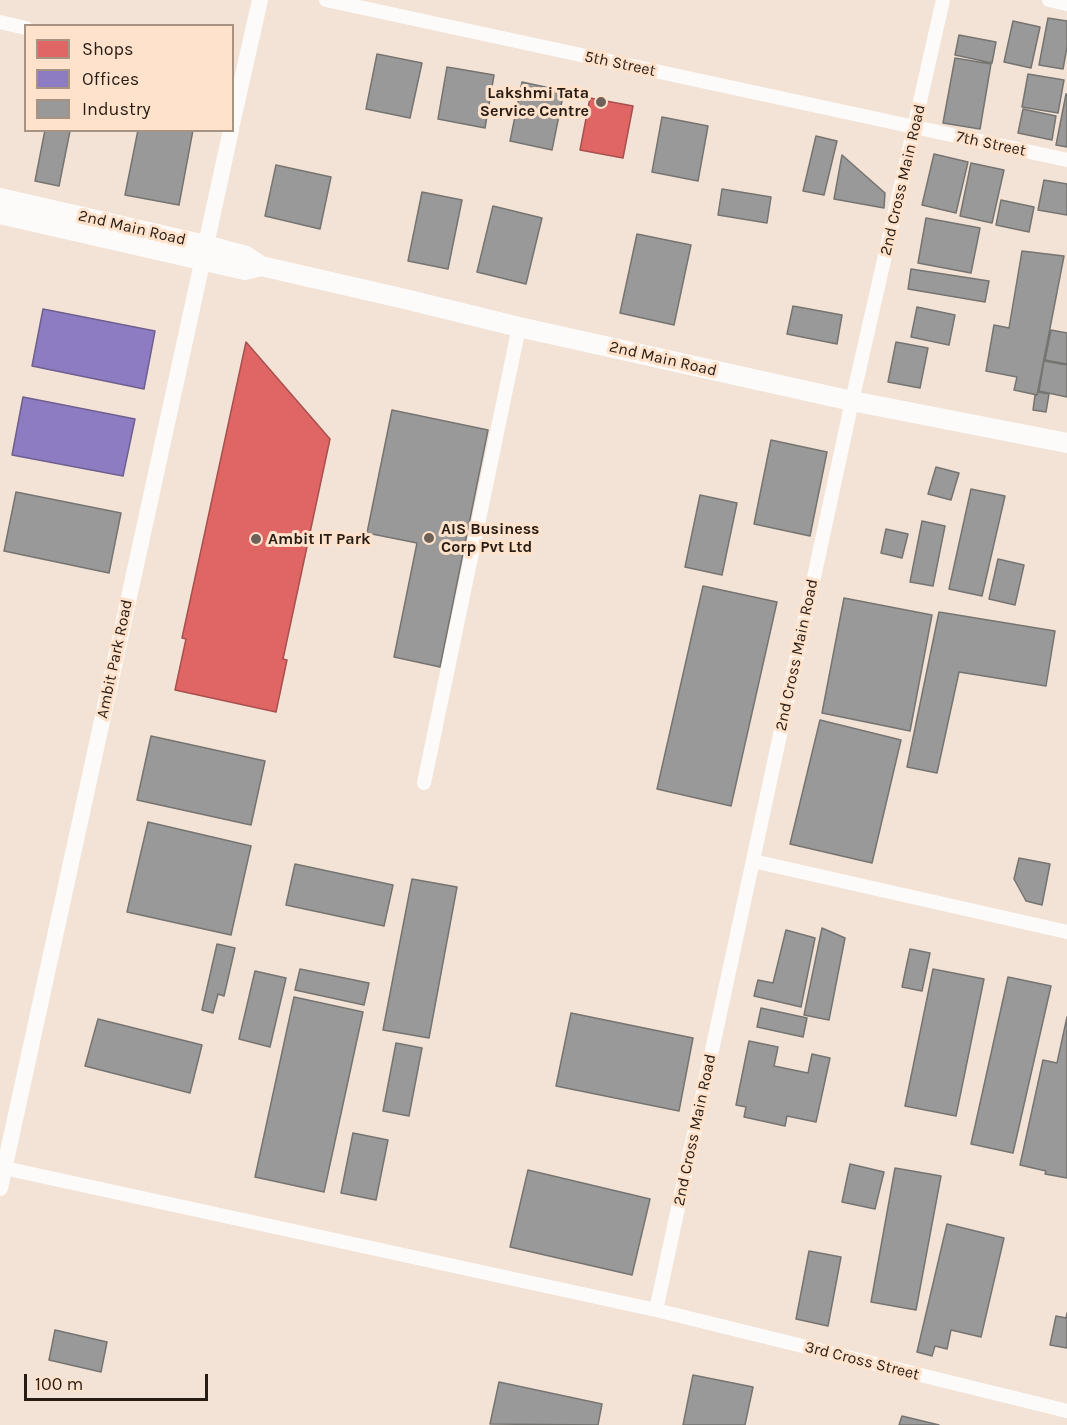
<!DOCTYPE html>
<style>
body{margin:0}
#map{position:relative;width:1067px;height:1425px;overflow:hidden;background:#f3e3d7;font-family:Karla,sans-serif}
canvas{display:block}
.legend{position:absolute;left:24px;top:24px;width:210px;height:108px;box-sizing:border-box;background:#ffe2cb;border:2px solid #a89382;margin:0;padding:8px 10px;list-style:none;font-size:18px;color:#261c14}
.legend li{display:flex;align-items:center;gap:12px;height:30px}
.legend b{width:30px;border:2px solid #a89382}
.scale{position:absolute;left:24px;top:1374px;width:184px;height:27px;box-sizing:border-box;border:3px solid #261c14;border-top:0;padding-left:8px;font-size:18px;line-height:21px;white-space:nowrap;color:#261c14;-webkit-text-stroke:4px #ffe2cb;paint-order:stroke}
</style>
<div id="map">
<canvas width="1067" height="1425"></canvas>
<ul class="legend">
<li><b style="height:16px;background:#e06666"></b>Shops</li>
<li><b style="height:16px;background:#8e7cc3"></b>Offices</li>
<li><b style="height:16px;background:#999"></b>Industry</li>
</ul>
<div class="scale">100 m</div>
</div>
<script>
const c = document.querySelector('canvas').getContext('2d');
c.lineJoin = 'round';
function fillPath(path, color) { c.fillStyle = color; c.fill(path, 'evenodd'); }
const shape = rows => new Path2D(rows.map(r => 'M' + r).join(''));
function strokePath(path, color, width, dash) { c.strokeStyle = color; c.lineWidth = width; c.lineCap = dash ? 'butt' : 'round'; c.setLineDash(dash || []); c.stroke(path); }
function drawText(font, color, halo, rows, align = 'center') {
  c.font = font + ' Karla,sans-serif'; c.lineWidth = 6; c.setLineDash([]); c.textBaseline = 'middle'; c.strokeStyle = halo; c.fillStyle = color; for (const [text, x, y, turn = 0] of rows) {
    c.save(); c.translate(x, y); c.rotate((+turn || 0) * Math.PI / 180); c.textAlign = isNaN(turn) ? turn : align; if (halo) c.strokeText(text, 0, 0); c.fillText(text, 0, 0); c.restore();
  }
}
const shops = shape([
 [590,98,633,106,623,158,580,150,590,98],
 [246,342,330,439,283,659,287,660,276,712,175,690,186,639,182,638,246,342]
]);
fillPath(shops, '#e06666');
strokePath(shops, '#a8504d', 1.5);
const offices = shape([
 [43,309,155,331,144,389,32,366,43,309],
 [23,397,135,419,123,476,12,455,23,397]
]);
fillPath(offices, '#8e7cc3');
strokePath(offices, '#6f5f8e', 1.5);
const industry = shape([
 [1048,18,1067,21,1067,47,1063,69,1039,65,1048,18],
 [1013,21,1040,27,1031,68,1004,62,1013,21],
 [959,35,996,42,992,63,955,55,959,35],
 [377,54,422,63,410,118,366,109,377,54],
 [955,58,991,64,980,129,943,123,955,58],
 [447,67,494,75,485,128,438,119,447,67],
 [1028,74,1064,80,1058,113,1022,107,1028,74],
 [522,82,564,91,552,150,510,141,522,82],
 [1066,94,1067,94,1067,147,1056,145,1066,94],
 [1023,109,1056,116,1052,140,1018,133,1023,109],
 [662,117,708,126,698,181,652,172,662,117],
 [45,130,70,131,59,186,35,181,45,130],
 [138,130,193,130,179,205,125,195,138,130],
 [816,136,837,141,824,195,803,191,816,136],
 [934,154,968,162,956,213,922,205,934,154],
 [842,155,885,193,884,208,834,199,842,155],
 [971,163,1004,170,992,223,960,216,971,163],
 [276,165,331,177,320,229,265,216,276,165],
 [1044,180,1067,184,1067,215,1038,210,1044,180],
 [722,189,771,197,767,223,718,215,722,189],
 [422,192,462,200,448,269,408,261,422,192],
 [1001,200,1034,207,1029,232,996,225,1001,200],
 [493,206,542,218,526,284,477,272,493,206],
 [926,218,980,228,971,273,918,263,926,218],
 [637,234,691,245,674,325,620,313,637,234],
 [1022,251,1064,256,1037,395,1014,390,1017,377,986,371,994,325,1009,328,1022,251],
 [911,269,989,281,985,302,908,289,911,269],
 [793,306,842,315,837,344,787,334,793,306],
 [917,307,955,315,949,345,911,337,917,307],
 [1051,330,1067,333,1067,364,1045,360,1051,330],
 [896,342,928,348,920,388,888,382,896,342],
 [1044,361,1067,365,1067,397,1039,391,1044,361],
 [1038,392,1049,394,1046,412,1033,410,1035,395,1037,395,1038,392],
 [392,410,488,430,440,667,394,657,417,543,367,533,392,410],
 [771,440,827,452,810,536,754,524,771,440],
 [936,467,959,473,951,500,928,494,936,467],
 [971,489,1005,496,982,596,949,589,971,489],
 [16,492,121,513,109,573,4,551,16,492],
 [700,495,737,503,722,575,685,567,700,495],
 [922,521,945,526,933,586,910,582,922,521],
 [886,529,908,534,902,558,881,553,886,529],
 [998,559,1024,565,1015,605,989,599,998,559],
 [703,586,777,602,731,806,657,789,703,586],
 [844,598,932,615,910,731,822,713,844,598],
 [939,612,1055,631,1046,686,959,672,937,773,907,767,939,612],
 [820,720,901,740,872,863,790,844,820,720],
 [151,736,265,761,251,825,137,800,151,736],
 [148,822,251,846,231,935,127,912,148,822],
 [1019,858,1050,864,1042,905,1026,901,1014,879,1019,858],
 [295,864,393,885,384,926,286,905,295,864],
 [412,879,457,887,429,1038,383,1030,412,879],
 [822,928,845,938,829,1020,804,1015,822,928],
 [786,930,815,938,801,1007,754,996,758,980,773,983,786,930],
 [217,944,235,948,224,996,218,994,213,1013,202,1010,217,944],
 [910,949,930,953,922,991,902,987,910,949],
 [300,969,369,983,364,1005,295,990,300,969],
 [933,969,984,979,956,1116,905,1106,933,969],
 [255,971,286,978,270,1047,239,1039,255,971],
 [1008,977,1051,986,1013,1153,971,1144,1008,977],
 [294,997,363,1012,324,1192,255,1177,294,997],
 [761,1008,807,1018,803,1037,757,1027,761,1008],
 [571,1013,693,1038,679,1111,556,1086,571,1013],
 [1067,1017,1067,1178,1045,1174,1046,1171,1020,1165,1043,1060,1057,1063,1067,1017],
 [98,1019,202,1045,190,1093,85,1066,98,1019],
 [749,1041,778,1047,774,1066,808,1073,812,1054,830,1058,816,1122,787,1116,785,1126,744,1117,746,1107,736,1105,749,1041],
 [396,1043,422,1048,409,1116,383,1111,396,1043],
 [353,1133,388,1140,376,1200,341,1193,353,1133],
 [850,1164,884,1172,875,1209,842,1202,850,1164],
 [895,1168,941,1176,916,1310,871,1302,895,1168],
 [528,1170,650,1199,632,1275,510,1247,528,1170],
 [947,1224,1004,1238,981,1337,951,1330,947,1349,935,1346,932,1356,917,1352,947,1224],
 [809,1251,841,1257,828,1326,796,1319,809,1251],
 [1067,1313,1067,1348,1050,1345,1056,1316,1066,1318,1067,1313],
 [55,1330,107,1342,101,1372,49,1360,55,1330],
 [693,1375,753,1387,745,1425,683,1425,693,1375],
 [499,1382,602,1404,598,1425,490,1424,499,1382],
 [902,1416,939,1425,899,1425,902,1416]
]);
fillPath(industry, '#999');
strokePath(industry, '#767471', 1.5);
strokePath(shape([
 [326,0,1067,160],
 [1049,0,1067,4],
 [0,22,26,28],
 [424,783,519,327],
 [753,861,1067,932],
 [0,1167,656,1310,1067,1411],
 [656,1310,852,401,943,0]
]), '#fdfbf9', 14);
strokePath(shape([
 [232,124,260,0],
 [0,1188,231,130]
]), '#fdfbf9', 16);
strokePath(shape([
 [0,198,205,245,246,256,261,266,405,299,519,327,852,401,1067,443],
 [0,214,245,270,261,266]
]), '#fdfbf9', 20);
for (const [x, y, r, color] of [
 [601,102,6,"#6e6258"],
 [429,538,6,"#6e6258"],
 [256,539,6,"#6e6258"]
]) { const dot = new Path2D(); dot.arc(x, y, r, 0, 2 * Math.PI); c.fillStyle = color; c.fill(dot); strokePath(dot, '#ffe2cb', 2); }
drawText('16px', '#261c14', '#ffe2cb', [
 ["5th Street",620,64,12],
 ["7th Street",991,144,12],
 ["2nd Cross Main Road",903,180,-77],
 ["2nd Main Road",132,228,13],
 ["2nd Main Road",663,359,13],
 ["2nd Cross Main Road",797,655,-78],
 ["Ambit Park Road",115,659,-78],
 ["2nd Cross Main Road",695,1130,-78],
 ["3rd Cross Street",862,1361,14]
]);
drawText('bold 16px', '#261c14', '#ffe2cb', [
 ["Lakshmi Tata",589,93,"right"],
 ["Service Centre",589,111,"right"],
 ["AIS Business",441,529],
 ["Corp Pvt Ltd",441,547],
 ["Ambit IT Park",268,539]
], 'left');
</script>
